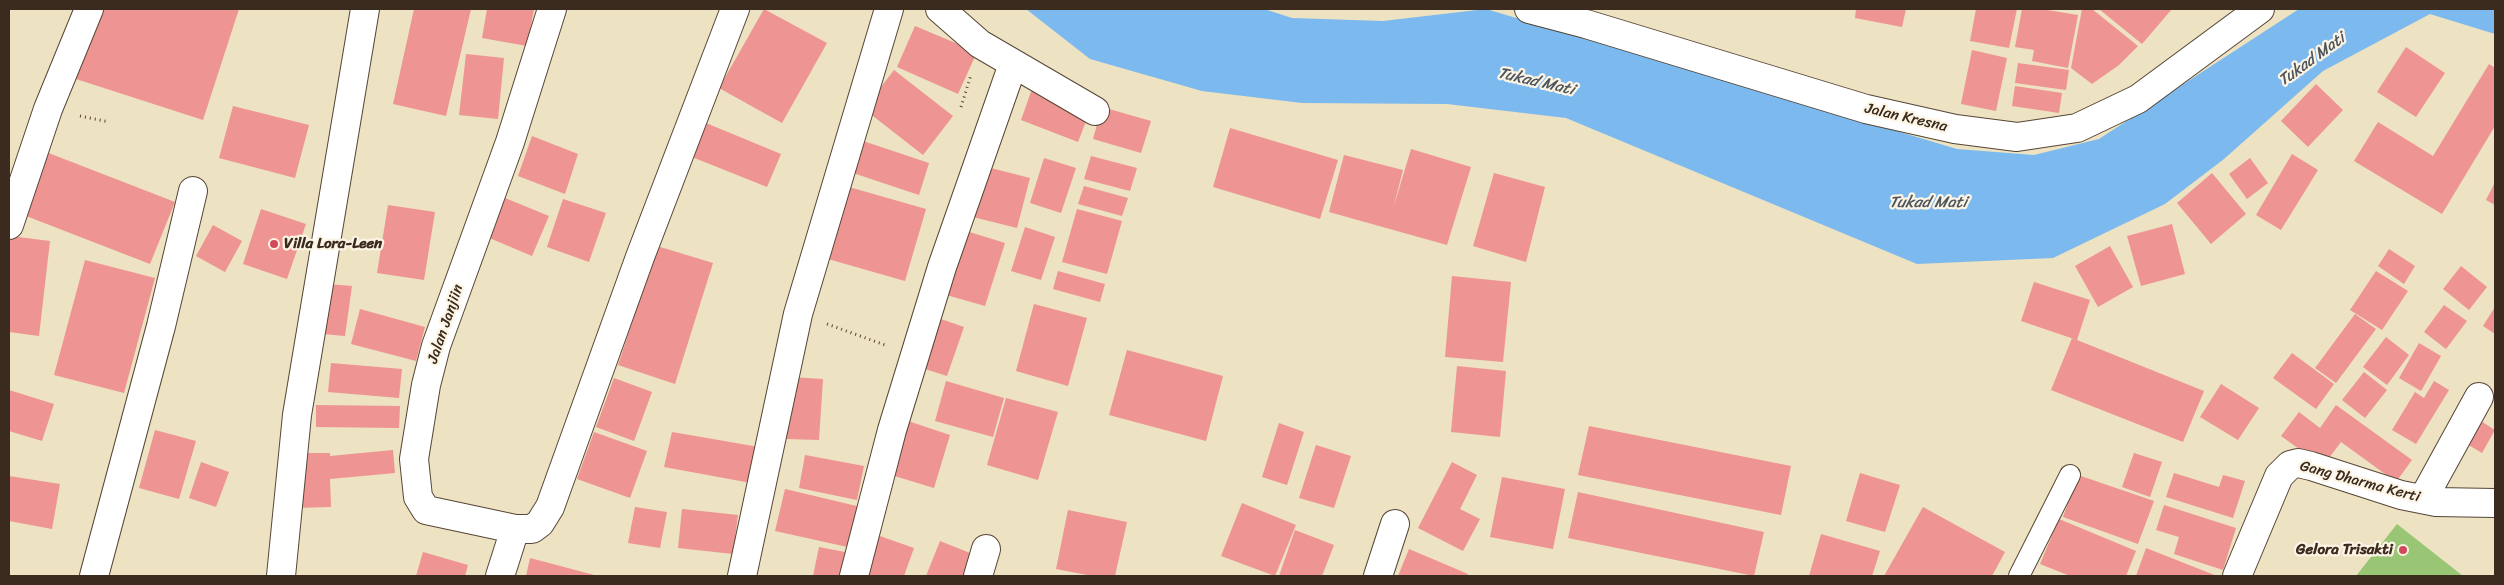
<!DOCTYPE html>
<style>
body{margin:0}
#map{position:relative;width:2504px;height:585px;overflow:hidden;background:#ede2c1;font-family:Sriracha,sans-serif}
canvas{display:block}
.frame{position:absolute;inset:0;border:10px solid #3b2a1e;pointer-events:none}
</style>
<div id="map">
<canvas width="2504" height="585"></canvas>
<div class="frame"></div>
</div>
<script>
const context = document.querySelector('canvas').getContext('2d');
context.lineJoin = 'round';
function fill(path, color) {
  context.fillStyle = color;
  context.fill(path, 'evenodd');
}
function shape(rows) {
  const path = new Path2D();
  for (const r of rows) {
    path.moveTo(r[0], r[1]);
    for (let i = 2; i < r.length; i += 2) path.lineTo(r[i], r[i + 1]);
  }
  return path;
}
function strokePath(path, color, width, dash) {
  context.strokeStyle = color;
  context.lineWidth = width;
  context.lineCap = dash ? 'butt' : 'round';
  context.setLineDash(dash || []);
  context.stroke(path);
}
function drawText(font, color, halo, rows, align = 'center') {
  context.font = font + ' Sriracha,sans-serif';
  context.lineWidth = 4.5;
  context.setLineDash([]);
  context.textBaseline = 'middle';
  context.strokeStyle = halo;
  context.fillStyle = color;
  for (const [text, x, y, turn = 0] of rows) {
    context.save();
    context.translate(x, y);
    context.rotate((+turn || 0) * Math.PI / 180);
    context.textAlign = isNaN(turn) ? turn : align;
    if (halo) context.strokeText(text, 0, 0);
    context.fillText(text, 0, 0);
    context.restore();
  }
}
const green = shape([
 [2397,524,2463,576,2356,576]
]);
const water = shape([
 [1026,9,1264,9,1292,18,1383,21,1486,9,1957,149,2034,155,2099,139,2299,9,2495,9,2495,34,2430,14,2323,71,2224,159,2165,204,2053,258,1917,264,1566,118,1447,104,1302,103,1202,91,1090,59]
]);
const building = shape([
 [99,9,239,9,203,120,76,79],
 [414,9,471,9,446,116,393,104],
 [487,9,534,9,527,46,482,38],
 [764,9,827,43,782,123,719,88],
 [1856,9,1906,9,1902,27,1855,18],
 [1976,9,2017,9,2009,48,1970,41],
 [2022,9,2041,9,2078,15,2068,68,2032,61,2034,50,2015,47],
 [2082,9,2092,9,2138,46,2119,65,2092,84,2071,68],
 [2099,9,2172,9,2142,44],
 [915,26,977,52,958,94,897,67],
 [2406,47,2445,73,2416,117,2377,92],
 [1972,50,2007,58,1996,111,1961,104],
 [466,54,504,58,498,119,459,115],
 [2018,63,2069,70,2066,90,2015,83],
 [2489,64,2495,68,2495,126,2442,214,2354,161,2378,122,2433,156],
 [894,70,953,116,923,155,864,109],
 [2316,84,2343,110,2308,147,2281,121],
 [2015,86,2062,93,2059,113,2012,106],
 [1032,89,1090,111,1078,142,1021,120],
 [233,106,309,125,295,178,219,158],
 [1102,107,1151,121,1141,153,1093,139],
 [706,123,781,154,767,187,692,157],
 [1230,128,1338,160,1320,219,1213,187],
 [532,136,578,154,565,194,518,176],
 [857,139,929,163,919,195,847,171],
 [1411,149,1471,167,1447,245,1329,212,1344,155,1403,170,1393,209],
 [46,152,175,202,150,264,21,214],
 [2292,154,2318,170,2281,230,2256,215],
 [1091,156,1137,168,1130,191,1084,179],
 [1044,158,1076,168,1061,213,1030,203],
 [2250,158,2268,183,2247,199,2229,174],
 [983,166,1030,178,1017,228,969,216],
 [1494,173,1545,187,1526,262,1473,246],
 [2212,173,2246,214,2211,244,2177,203],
 [2495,182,2495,205,2486,200],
 [842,185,926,209,905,281,821,257],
 [1084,186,1128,198,1122,216,1078,204],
 [505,198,549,216,532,256,487,237],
 [563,199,606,213,589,262,547,247],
 [388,205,435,212,424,280,377,273],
 [261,209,306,224,287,279,243,264],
 [1077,209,1122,221,1107,274,1062,262],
 [2172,224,2185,274,2141,286,2127,236],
 [213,225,242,241,225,272,196,256],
 [1025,227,1055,237,1041,280,1011,271],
 [963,230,1005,243,985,306,943,294],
 [10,236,50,241,39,336,9,332],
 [657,246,713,263,675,384,618,365],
 [2110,246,2133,287,2098,307,2075,266],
 [2389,249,2415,266,2404,284,2378,266],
 [85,260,155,278,124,393,54,375],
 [2461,266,2487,287,2469,310,2443,289],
 [1058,271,1105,284,1100,302,1053,289],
 [2376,271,2408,291,2382,330,2350,310],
 [1452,276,1511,282,1503,362,1445,357],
 [2034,282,2090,300,2077,340,2021,321],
 [329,284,352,286,345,336,323,334],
 [1034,304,1087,318,1068,386,1016,371],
 [2444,305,2467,321,2446,349,2424,332],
 [2495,307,2495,334,2483,326],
 [360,309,425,327,416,361,351,344],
 [2355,314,2376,329,2336,383,2315,368],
 [938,318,964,327,947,376,922,368],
 [2386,337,2409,355,2387,385,2363,367],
 [2072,338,2204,391,2183,442,2051,390],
 [2419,343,2441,356,2421,391,2399,378],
 [1127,350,1223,376,1206,441,1109,415],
 [2292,353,2334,384,2316,409,2273,378],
 [331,363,402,369,399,398,328,392],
 [1457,366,1506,371,1500,437,1451,432],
 [2364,372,2387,390,2365,418,2342,400],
 [790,377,823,379,819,440,786,439],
 [614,378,652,392,634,441,596,427],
 [946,381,1004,398,993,437,935,421],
 [2434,381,2449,390,2416,444,2392,430,2415,392,2424,398],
 [2221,384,2259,408,2238,440,2200,417],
 [9,390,54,404,42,441,9,431],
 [1006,398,1058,412,1038,480,987,465],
 [316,405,400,406,399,428,316,427],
 [2336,405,2412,460,2396,482,2341,442,2323,466,2281,436,2299,412,2320,428],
 [2476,418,2495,430,2482,453,2462,441],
 [905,420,950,435,934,488,888,474],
 [1279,423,1304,432,1287,485,1262,477],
 [1589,426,1791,466,1781,515,1578,475],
 [155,430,196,441,179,499,139,488],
 [594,432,647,451,630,498,577,479],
 [672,432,759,447,751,483,664,467],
 [1316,445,1351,456,1334,508,1299,498],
 [393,450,395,473,330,479,331,507,295,508,295,453,330,453,330,456],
 [2134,453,2162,462,2150,497,2122,487],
 [805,455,864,466,857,500,799,488],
 [201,462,229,472,216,507,189,498],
 [1452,462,1477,475,1460,509,1480,519,1463,551,1418,528],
 [1860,473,1900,485,1885,532,1846,521],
 [2174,473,2219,487,2223,475,2245,481,2233,518,2166,497],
 [2078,475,2154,501,2138,544,2063,517],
 [9,476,60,484,52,529,9,521],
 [1502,477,1565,489,1553,549,1490,537],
 [785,489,861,507,852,548,775,531],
 [1578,492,1764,532,1754,576,1568,538],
 [1242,503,1296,525,1275,576,1221,556],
 [2164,505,2236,528,2223,570,2174,554,2179,537,2156,530],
 [635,507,667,512,660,548,628,543],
 [1923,507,2005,552,1992,576,1884,576],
 [682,509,738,515,733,554,678,548],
 [1068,510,1127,522,1115,576,1092,576,1056,569],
 [2059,519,2136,551,2126,576,2070,576,2040,564],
 [1295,530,1334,545,1322,576,1279,576],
 [1821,534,1880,551,1872,576,1809,576],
 [877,535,914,548,904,576,862,576],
 [940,541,980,557,972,576,926,576],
 [819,547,850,553,845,576,813,576],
 [2146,548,2217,576,2136,576],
 [1409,549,1468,574,1467,576,1398,576],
 [423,552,468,565,465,576,416,576],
 [530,558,598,576,526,576]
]);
const path = shape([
 [961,107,971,75],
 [80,116,109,122],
 [827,324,885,345]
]);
const lane = shape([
 [2019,576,2070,475]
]);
const street = shape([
 [552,9,510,142,436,346,426,385,414,459,418,497,426,510,515,529,532,529,540,523,550,507,640,257,735,9],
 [940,9,980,44,1095,111],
 [1529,9,1586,24,1866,109,1955,129,2017,137,2077,128,2138,99,2260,9],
 [9,225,48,109,89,9],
 [2423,499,2479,397],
 [94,576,161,326,193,191],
 [281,576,297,415,365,9],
 [500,576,515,529],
 [742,576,798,314,889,9],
 [854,576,892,430,942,267,1013,64],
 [978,576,986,549],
 [1378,576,1395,524],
 [2237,576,2279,476,2290,465,2298,463,2311,466,2401,495,2436,502,2495,503]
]);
const markers = [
 [274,244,5,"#d1495b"],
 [2403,550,5,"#d1495b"]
];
const streetNames = [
 ["Jalan Kresna",1906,118,13],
 ["Jalan Janjiin",446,324,-71],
 ["Gang Dharma Kerti",2360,482,15]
];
const poiNames = [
 ["Villa Lora-Leen",284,244],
 ["Gelora Trisakti",2393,550,"right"]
];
const waterNames = [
 ["Tukad Mati",2312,60,-36],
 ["Tukad Mati",1536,82,13],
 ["Tukad Mati",1928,203]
];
fill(green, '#99c674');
fill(water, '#7bb9ee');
fill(building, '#ee9492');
strokePath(lane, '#564636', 22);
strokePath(street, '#564636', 30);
strokePath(path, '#564636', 3, [1, 4]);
strokePath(lane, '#fff', 20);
strokePath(street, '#fff', 28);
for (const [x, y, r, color] of markers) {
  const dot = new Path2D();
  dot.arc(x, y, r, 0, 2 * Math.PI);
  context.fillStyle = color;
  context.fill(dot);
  strokePath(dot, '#fcf5e5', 2);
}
drawText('15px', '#3b2a1e', '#fcf5e5', streetNames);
drawText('bold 15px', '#3b2a1e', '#fcf5e5', poiNames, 'left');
drawText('italic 16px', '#4e555c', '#fcf5e5', waterNames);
</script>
